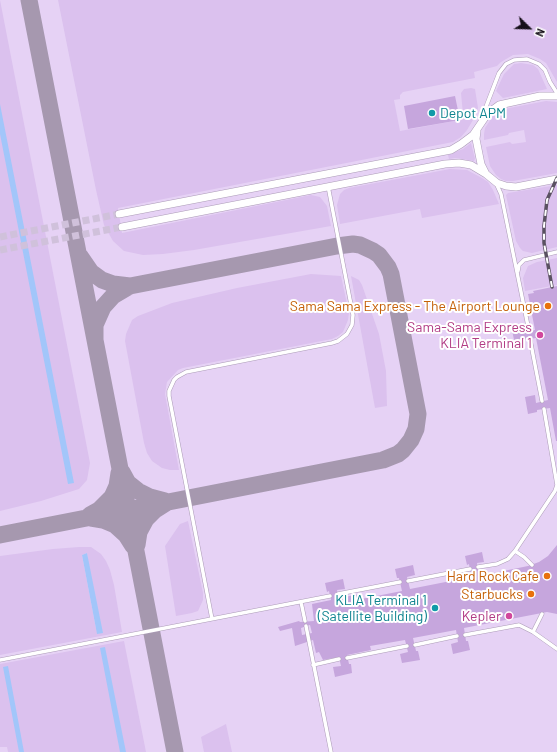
<!DOCTYPE html>
<style>
body{margin:0}
#map{position:relative;width:557px;height:752px;overflow:hidden;background:#f1e0fd;font-family:Barlow,sans-serif}
canvas{display:block}
.north{position:absolute;left:509px;top:8px;width:40px;height:40px;-webkit-text-stroke:3px #fff;paint-order:stroke;rotate:113deg;font-size:11px;font-weight:700;line-height:16px;text-align:center;color:#150f19}
.north::after{content:'';display:block;margin:auto;width:14px;height:18px;background:#150f19;clip-path:polygon(50% 0,100% 100%,50% 72%,0 100%)}
</style>
<div id="map">
<canvas width="557" height="752"></canvas>
<div class="north">N</div>
</div>
<script>
const context = document.querySelector('canvas').getContext('2d');
context.lineJoin = 'round';
function fill(path, color) {
  context.fillStyle = color;
  context.fill(path, 'evenodd');
}
function shape(rows) {
  const path = new Path2D();
  for (const r of rows) {
    path.moveTo(r[0], r[1]);
    for (let i = 2; i < r.length; i += 2) path.lineTo(r[i], r[i + 1]);
  }
  return path;
}
function strokePath(path, color, width, dash) {
  context.strokeStyle = color;
  context.lineWidth = width;
  context.lineCap = dash ? 'butt' : 'round';
  context.setLineDash(dash || []);
  context.stroke(path);
}
function drawText(font, color, halo, rows, align = 'center') {
  context.font = font + ' Barlow,sans-serif';
  context.lineWidth = 4;
  context.setLineDash([]);
  context.textBaseline = 'middle';
  context.strokeStyle = halo;
  context.fillStyle = color;
  for (const [text, x, y, turn = 0] of rows) {
    context.save();
    context.translate(x, y);
    context.rotate((+turn || 0) * Math.PI / 180);
    context.textAlign = isNaN(turn) ? turn : align;
    if (halo) context.strokeText(text, 0, 0);
    context.fillText(text, 0, 0);
    context.restore();
  }
}
const built = shape([
 [0,0,557,0,557,752,0,752]
]);
const green = shape([
 [0,0,90,463,87,480,79,489,41,501,0,511],
 [58,0,557,0,557,82,546,63,540,59,528,54,513,55,501,62,497,66,474,72,475,78,403,92,400,95,400,99,394,100,400,131,460,120,459,115,463,114,461,93,464,89,471,88,475,89,478,108,476,115,467,130,461,137,453,142,118,208,122,233,311,195,320,197,327,206,331,226,194,250,163,254,143,255,124,251,113,241,104,225,96,190],
 [521,63,533,65,538,69,547,89,503,98,496,91,504,74,514,64],
 [546,101,557,102,557,173,513,181,506,181,501,179,496,175,490,166,486,147,510,142,512,144,526,142,524,130,509,133,508,135,484,140,484,134,485,128,493,116,504,109],
 [471,143,475,159,474,161,455,158,449,159,448,155,463,149],
 [450,169,467,170,482,178,488,182,493,190,499,204,422,218,420,209,340,224,337,205,340,194,344,190,349,188],
 [557,185,557,247,532,253,523,251,520,248,516,241,506,195,508,193],
 [557,258,557,285,525,291,523,278,528,266,537,262],
 [311,274,341,276,349,313,348,320,343,332,338,336,332,339,183,368,178,370,167,382,165,394,179,470,170,470,162,468,152,461,147,453,144,443,125,341,126,334,132,320,138,316,172,303,237,288],
 [351,276,359,280,362,285,379,334,386,371,387,406,375,408],
 [188,521,203,593,203,600,198,611,192,613,176,616,165,546,180,524],
 [79,547,91,547,101,554,106,561,110,570,114,585,122,632,0,655,0,556,53,549],
 [87,553,97,634,82,555],
 [124,641,146,752,8,752,7,747,0,747,0,664],
 [226,724,232,752,204,752,201,737]
]);
const water = shape([
 [0,104,74,483,68,484,0,134],
 [87,553,103,633,97,634,82,555],
 [105,647,126,752,120,752,100,648],
 [8,666,24,752,19,752,3,667]
]);
const taxiway = shape([
 [29,0,175,752],
 [80,256,91,272,102,280,113,284,130,286],
 [122,472,128,483,138,491,150,497,165,501],
 [90,515,99,510,112,497,117,486,119,473],
 [91,518,103,520,115,525,126,535,133,546],
 [0,535,383,460,398,454,403,450,411,440,416,429,418,414,391,274,388,267,379,255,373,251,360,245,353,244,337,246,130,286,113,296,103,307,95,325,95,339],
 [137,545,139,532,146,519,155,510,166,503]
]);
const building = shape([
 [455,96,460,120,408,129,404,106],
 [557,286,557,441,556,441,550,408,537,410,537,412,528,414,525,397,535,395,536,403,548,400,536,338,523,340,524,342,515,344,511,326,521,325,522,332,535,330,528,294,534,293,533,291],
 [557,545,557,614,547,612,464,628,466,641,468,641,470,650,453,654,451,644,458,642,456,630,413,638,416,651,418,651,420,660,402,663,400,654,408,652,405,640,370,646,371,650,347,655,349,664,351,664,352,673,335,677,333,667,341,666,339,657,323,660,319,652,316,653,313,640,295,646,292,628,280,631,278,627,299,621,300,622,314,621,312,604,331,600,329,591,327,592,325,583,343,579,345,589,337,590,339,598,360,594,361,599,402,591,399,578,397,578,395,569,413,565,415,575,407,577,410,589,471,577,469,564,467,565,465,556,482,552,484,562,477,563,479,576,528,566,539,562,548,556],
 [310,625,312,633,302,635,301,628]
]);
const streetTunnel = shape([
 [0,237,119,214],
 [0,250,122,227]
]);
const lane = shape([
 [482,117,499,73,506,64,514,60,527,59,539,64,545,70,550,82,557,93],
 [496,183,501,194,529,331],
 [518,271,519,265,524,260,557,252],
 [530,339,542,401],
 [515,551,524,557,532,565],
 [478,567,497,564,508,559,515,551,555,491,557,485,556,479,544,409],
 [408,581,470,569],
 [338,594,400,582],
 [301,602,305,621],
 [212,619,169,396,169,391,174,380,177,377,186,372,332,343,338,341,347,334,352,325,353,315,328,186],
 [306,626,331,752],
 [533,632,542,614],
 [465,635,519,625,533,632,557,649],
 [415,645,457,636],
 [347,658,407,646],
 [0,660,330,596],
 [313,665,339,659]
]);
const street = shape([
 [477,131,476,139,481,164,486,174,497,183,506,186,516,187,557,179],
 [119,214,451,150,461,144,473,135,488,113,499,105,540,96,557,96],
 [122,227,445,164,459,163,471,165,486,174]
]);
const rail = shape([
 [552,287,544,243,544,226,547,200,557,178]
]);
const markers = [
 [432,113,4,"#0f9aa8"],
 [548,306,4,"#e8710a"],
 [540,335,4,"#d1479c"],
 [547,576,4,"#e8710a"],
 [531,594,4,"#e8710a"],
 [435,608,4,"#0f9aa8"],
 [509,616,4,"#d1479c"]
];
const cultureNames = [
 ["Depot APM",440,113],
 ["KLIA Terminal 1",427,600,"right"],
 ["(Satellite Building)",427,616,"right"]
];
const foodNames = [
 ["Sama Sama Express - The Airport Lounge",540,306],
 ["Hard Rock Cafe",539,576],
 ["Starbucks",523,594]
];
const hotelNames = [
 ["Sama-Sama Express",532,327],
 ["KLIA Terminal 1",532,343],
 ["Kepler",501,616]
];
fill(built, '#e6d2f5');
fill(green, '#dbc1ee');
fill(water, '#a2c6fa');
strokePath(taxiway, '#a698af', 17);
fill(building, '#c6a6dd');
strokePath(streetTunnel, '#d0c1db', 7, [7, 3.5]);
strokePath(lane, '#ad9db8', 4.5);
strokePath(street, '#ad9db8', 8);
strokePath(lane, '#fff', 3.5);
strokePath(street, '#fff', 7);
strokePath(rail, '#5a5161', 3.5);
strokePath(rail, '#fff', 2, [6]);
for (const [x, y, r, color] of markers) {
  const dot = new Path2D();
  dot.arc(x, y, r, 0, 2 * Math.PI);
  context.fillStyle = color;
  context.fill(dot);
  strokePath(dot, '#fff', 1.5);
}
drawText('14px', '#0d838f', '#fff', cultureNames, 'left');
drawText('14px', '#c56008', '#fff', foodNames, 'right');
drawText('14px', '#b23c85', '#fff', hotelNames, 'right');
</script>
